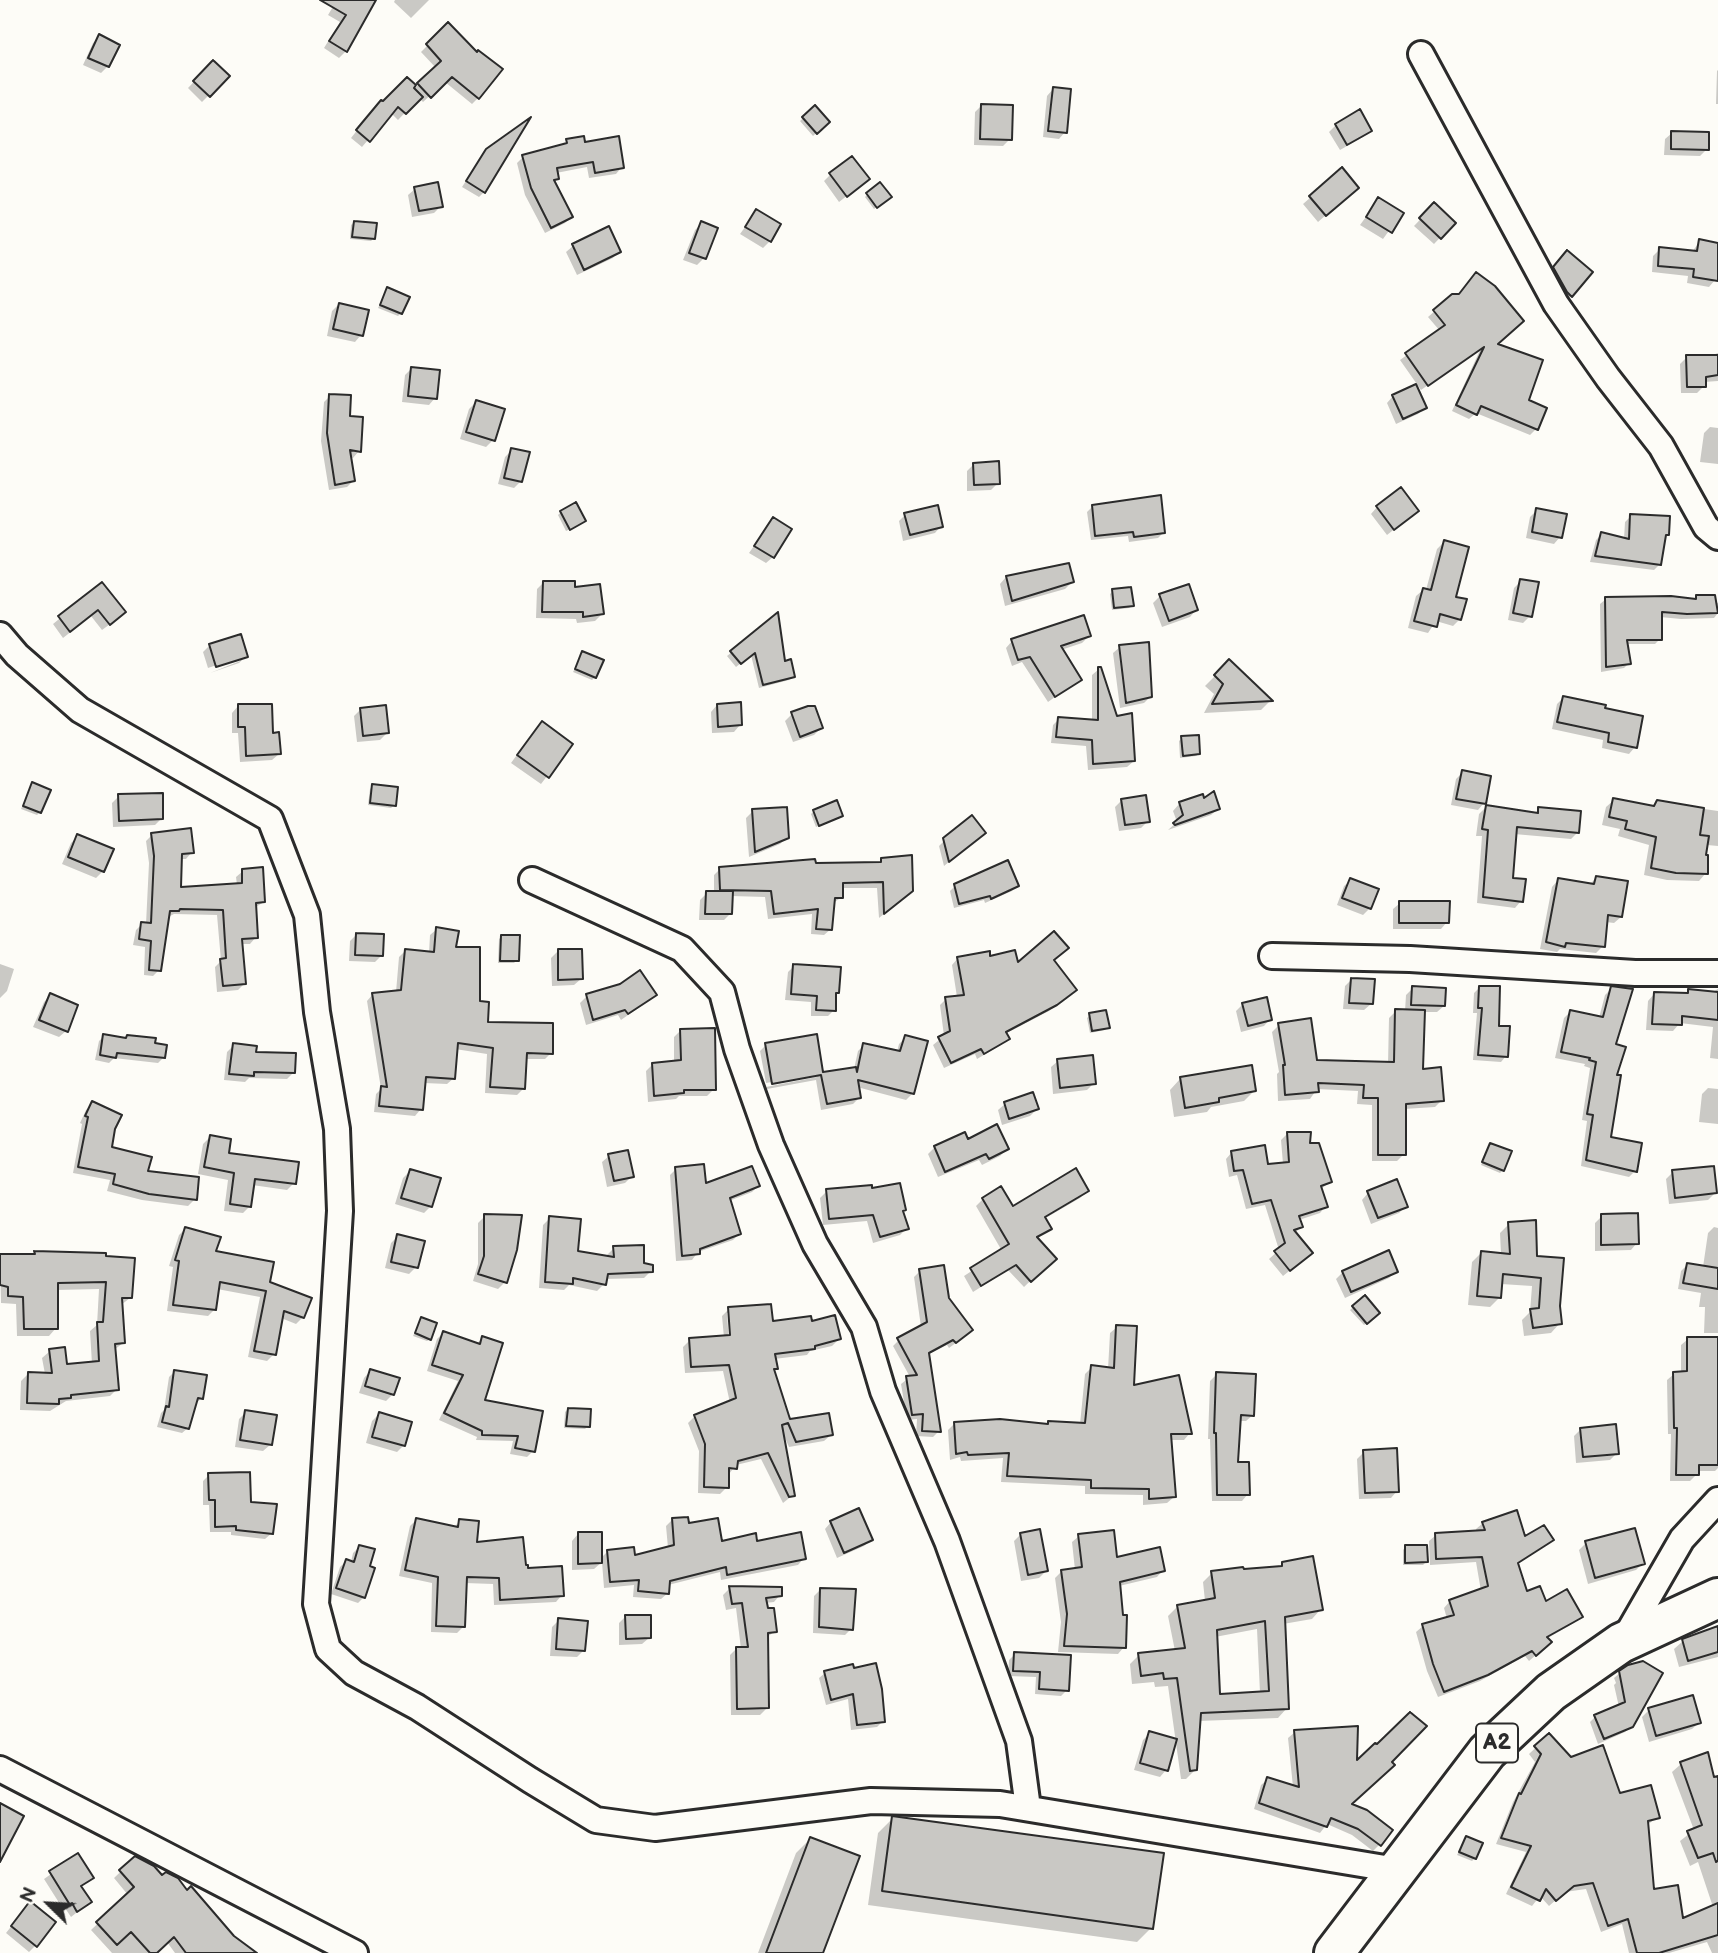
<!DOCTYPE html>
<style>
body{margin:0}
#map{position:relative;width:1718px;height:1953px;overflow:hidden;background:#fdfcf7;font-family:"Balsamiq Sans",sans-serif}
canvas{display:block}
.north{position:absolute;left:14px;top:1869px;width:70px;height:70px;-webkit-text-stroke:5px #fdfcf7;paint-order:stroke;rotate:294deg;font-size:19px;font-weight:700;line-height:28px;text-align:center;color:#2b2b2b}
.north::after{content:'';display:block;margin:auto;width:24px;height:32px;background:#2b2b2b;clip-path:polygon(50% 0,100% 100%,50% 72%,0 100%)}
</style>
<div id="map">
<canvas width="1718" height="1953"></canvas>
<div class="north">N</div>
</div>
<script>
const context = document.querySelector('canvas').getContext('2d');
context.lineJoin = 'round';
function fill(path, color) {
  context.fillStyle = color;
  context.fill(path, 'evenodd');
}
function shape(rows) {
  const path = new Path2D();
  for (const r of rows) {
    path.moveTo(r[0], r[1]);
    for (let i = 2; i < r.length; i += 2) path.lineTo(r[i], r[i + 1]);
  }
  return path;
}
function strokePath(path, color, width, dash) {
  context.strokeStyle = color;
  context.lineWidth = width;
  context.lineCap = dash ? 'butt' : 'round';
  context.setLineDash(dash || []);
  context.stroke(path);
}
function drawText(font, color, halo, rows, align = 'center') {
  context.font = font + ' "Balsamiq Sans",sans-serif';
  context.lineWidth = 5;
  context.setLineDash([]);
  context.textBaseline = 'middle';
  context.strokeStyle = halo;
  context.fillStyle = color;
  for (const [text, x, y, turn = 0] of rows) {
    context.save();
    context.translate(x, y);
    context.rotate((+turn || 0) * Math.PI / 180);
    context.textAlign = isNaN(turn) ? turn : align;
    if (halo) context.strokeText(text, 0, 0);
    context.fillText(text, 0, 0);
    context.restore();
  }
}
const shadow = shape([
 [337,0,374,0,346,51,339,58,324,48,340,22,328,15],
 [395,0,429,0,411,18,394,2],
 [448,25,478,98,472,104,445,82,423,102,419,98,398,120,391,113,362,147,351,138,374,109,383,104,407,79,416,87,436,68,421,52],
 [99,37,108,66,101,73,83,65,93,43],
 [213,62,228,76,202,102,188,88],
 [1718,70,1718,104,1716,104,1717,71],
 [1053,89,1065,132,1059,139,1043,137,1047,96],
 [982,105,1010,139,1003,146,974,145,975,112],
 [815,107,828,122,813,136,800,121],
 [1336,125,1370,131,1363,137,1340,150,1329,132],
 [1672,133,1707,149,1700,156,1664,155,1665,139],
 [567,141,584,144,622,167,616,174,589,178,587,167,556,173,557,178,553,183,571,217,565,223,545,233,525,195,517,163,523,157,561,147],
 [482,156,484,192,479,197,462,187],
 [1342,170,1350,194,1318,222,1303,204],
 [830,175,861,185,839,202,824,181],
 [415,189,441,206,434,213,412,217,408,195],
 [867,195,886,199,874,209,865,197],
 [1379,199,1402,213,1383,239,1360,225],
 [1435,204,1454,223,1434,244,1414,226],
 [756,212,770,241,763,248,740,234],
 [354,222,374,238,371,241,350,239,351,225],
 [702,223,704,258,697,265,683,260,695,230],
 [1700,241,1718,245,1715,280,1709,287,1687,283,1688,276,1652,272,1653,256,1660,249,1692,252],
 [573,246,619,251,613,258,577,275,566,252],
 [1561,259,1571,296,1564,303,1547,275],
 [388,289,401,313,398,316,378,308],
 [1452,296,1496,345,1526,401,1536,429,1530,435,1476,413,1469,419,1452,411,1481,348,1421,390,1400,360,1440,331,1428,317],
 [339,304,361,335,355,342,327,336,332,311],
 [1718,353,1718,381,1704,382,1704,386,1697,393,1681,393,1680,364,1687,357,1710,356],
 [412,368,435,398,429,405,402,402,405,375],
 [330,396,348,418,359,451,353,458,349,457,353,481,347,487,329,490,321,441,324,402],
 [1393,396,1425,407,1418,414,1396,424,1387,403],
 [476,402,493,440,486,447,460,439,469,409],
 [1710,427,1718,428,1718,464,1700,462,1704,433],
 [512,450,521,481,514,488,498,484,505,457],
 [974,464,998,483,991,490,967,491,967,471],
 [1093,506,1163,533,1158,538,1129,542,1128,536,1091,540,1087,512],
 [1377,507,1417,511,1387,535,1371,514],
 [1537,510,1560,537,1554,544,1526,538,1530,517],
 [561,512,581,524,566,531,558,515],
 [905,515,941,526,935,533,903,541,899,521],
 [1631,516,1667,535,1663,539,1660,564,1654,570,1590,562,1596,540,1602,534,1624,539,1625,522],
 [773,519,773,557,766,563,749,553],
 [1444,542,1460,619,1453,626,1436,621,1428,633,1408,628,1416,596,1423,590,1426,590,1437,549],
 [1006,577,1072,582,1065,589,1005,606,1000,584],
 [1521,581,1530,616,1523,623,1508,620,1514,588],
 [544,582,573,589,602,614,595,621,577,623,576,619,536,618,537,589],
 [102,584,117,619,102,630,91,616,63,638,53,624],
 [1113,591,1132,605,1129,608,1112,610,1110,594],
 [1160,596,1196,610,1190,617,1162,627,1153,603],
 [1696,597,1718,603,1718,613,1714,618,1681,619,1660,617,1660,639,1655,644,1626,644,1629,663,1624,668,1601,672,1600,604,1606,599,1693,600],
 [777,615,784,663,793,676,789,680,759,688,751,655,736,667,727,656],
 [1089,636,1082,643,1061,650,1080,679,1048,702,1022,662,1012,666,1006,648,1012,641],
 [210,645,246,656,239,663,210,673,240,661,240,657,208,668,203,652],
 [1120,647,1151,696,1144,703,1120,708,1113,653],
 [583,653,595,677,592,680,573,672],
 [1229,662,1270,701,1261,710,1204,713,1214,694,1205,686],
 [1099,669,1134,761,1127,767,1088,770,1086,746,1051,743,1053,725,1059,719,1092,721,1092,675],
 [1564,697,1603,710,1635,747,1629,754,1602,748,1603,740,1552,729,1557,704],
 [717,705,740,725,734,732,712,733,711,712],
 [238,706,271,734,279,754,272,760,240,762,238,733,232,733,232,713],
 [361,709,387,733,380,740,357,742,354,716],
 [792,714,821,728,814,735,793,742,785,721],
 [535,730,571,745,541,784,511,763],
 [1182,738,1199,753,1196,756,1180,758,1179,741],
 [1463,772,1484,803,1478,810,1451,805,1456,779],
 [32,784,40,812,37,815,21,809],
 [373,786,394,805,391,808,368,805,370,789],
 [119,796,161,819,155,825,113,827,112,803],
 [1202,796,1202,802,1218,809,1211,815,1168,830,1177,822,1173,811,1179,804],
 [1122,800,1148,821,1141,828,1119,831,1115,807],
 [1614,800,1652,808,1657,802,1718,811,1718,846,1707,845,1706,873,1699,881,1667,880,1644,875,1649,845,1618,836,1620,829,1602,825,1606,807],
 [1486,807,1534,814,1539,809,1578,832,1571,839,1514,834,1511,879,1521,901,1515,908,1477,903,1482,836,1476,836,1479,814],
 [753,811,787,837,780,844,749,857,746,818],
 [814,811,841,815,816,827,811,814],
 [152,835,192,852,186,859,180,859,179,888,237,885,236,877,243,871,264,902,254,908,256,937,250,944,241,944,245,983,238,990,217,992,215,967,221,961,217,915,174,914,168,917,159,970,153,976,144,975,145,947,133,945,136,930,142,924,146,924,149,863,146,841],
 [78,836,103,871,96,878,62,864,71,843],
 [978,838,944,866,939,846,945,840],
 [882,860,905,897,879,918,877,888,842,888,842,897,833,903,831,929,824,935,811,934,812,914,768,919,765,897,731,896,730,914,724,920,699,920,700,900,707,893,714,893,714,875,720,869,878,864],
 [1596,878,1621,917,1614,923,1606,922,1603,946,1596,953,1560,949,1557,952,1540,949,1552,887,1558,880,1589,885],
 [1351,880,1370,908,1363,915,1337,905,1344,886],
 [1017,885,1012,891,985,903,984,900,954,908,950,891,955,886],
 [1400,903,1447,922,1441,929,1393,929,1393,909],
 [437,929,454,949,486,1023,551,1053,545,1059,525,1059,523,1089,517,1095,485,1093,487,1054,455,1049,454,1078,447,1084,424,1083,421,1109,415,1116,374,1112,376,1094,381,1089,367,1001,373,994,396,992,399,957,405,951,429,953,430,935],
 [357,934,381,956,375,962,349,961,350,941],
 [502,936,517,960,514,963,498,963,499,939],
 [558,951,581,979,574,985,552,986,551,958],
 [958,958,989,959,1018,966,1052,961,1068,996,1049,1011,1005,1034,1008,1039,1001,1045,977,1059,975,1054,944,1068,933,1045,944,1036,940,1005,946,999,957,997,952,965],
 [0,964,14,969,7,991,0,998],
 [794,966,837,993,834,996,834,1010,828,1016,811,1016,811,1002,785,1000,788,972],
 [1352,979,1371,1004,1364,1010,1343,1009,1345,986],
 [620,986,648,1001,621,1020,618,1015,586,1025,580,1003,587,996],
 [1413,988,1444,1006,1437,1012,1423,1012,1422,1070,1442,1100,1435,1107,1404,1109,1404,1154,1397,1161,1372,1161,1372,1105,1357,1104,1358,1091,1317,1089,1310,1099,1278,1101,1277,1074,1279,1072,1272,1032,1279,1025,1316,1062,1388,1064,1389,1018,1396,1011,1405,1011,1406,995],
 [1479,988,1497,1027,1506,1056,1501,1062,1473,1060,1477,1013,1473,1013,1474,993],
 [1612,988,1615,1076,1609,1139,1635,1171,1629,1177,1581,1166,1587,1121,1582,1120,1590,1068,1584,1066,1585,1064,1555,1058,1564,1018,1570,1012,1599,1018,1605,995],
 [1718,989,1718,1059,1710,1058,1713,1027,1680,1023,1673,1031,1646,1030,1648,1001,1654,994,1685,995,1689,991,1711,993],
 [51,995,66,1031,59,1037,33,1027,44,1002],
 [1243,1004,1270,1019,1264,1026,1241,1032,1236,1011],
 [1090,1015,1108,1027,1105,1030,1090,1033,1087,1018],
 [681,1030,714,1089,707,1096,679,1096,676,1099,648,1102,646,1071,653,1064,674,1063,674,1037],
 [104,1036,153,1045,163,1058,158,1063,114,1058,109,1063,95,1060,99,1041],
 [906,1037,912,1094,906,1100,857,1087,859,1098,853,1104,821,1110,816,1080,767,1089,766,1087,817,1077,817,1074,766,1083,760,1051,766,1045,822,1074,854,1069,858,1051,864,1045,897,1052,899,1044],
 [234,1045,294,1072,287,1079,249,1078,245,1082,224,1080,227,1052],
 [1058,1061,1094,1083,1087,1090,1053,1094,1051,1067],
 [1180,1079,1254,1091,1244,1101,1211,1107,1207,1112,1174,1117,1170,1090],
 [1708,1088,1718,1089,1718,1124,1699,1122,1702,1094],
 [92,1104,113,1129,110,1148,146,1173,195,1199,188,1206,142,1200,107,1191,110,1180,73,1173,82,1124,80,1123,86,1110],
 [1005,1104,1037,1109,1030,1116,1002,1125,998,1110],
 [1288,1133,1309,1145,1330,1182,1321,1189,1326,1206,1320,1213,1299,1220,1301,1227,1295,1233,1304,1259,1283,1276,1269,1259,1279,1250,1265,1205,1246,1209,1237,1175,1229,1177,1226,1159,1232,1152,1267,1166,1283,1164,1281,1140],
 [210,1137,227,1154,294,1183,287,1190,252,1185,250,1206,243,1213,224,1211,228,1180,198,1174,203,1144],
 [1490,1145,1503,1170,1500,1173,1481,1165],
 [935,1147,1007,1149,1000,1156,982,1165,979,1160,938,1177,928,1154],
 [609,1156,632,1176,625,1183,607,1187,602,1162],
 [676,1169,705,1185,758,1186,752,1192,729,1201,739,1234,733,1240,698,1252,692,1260,676,1261,670,1175],
 [410,1171,431,1206,424,1213,395,1204,403,1178],
 [1673,1172,1715,1193,1708,1200,1669,1204,1666,1179],
 [827,1191,902,1212,907,1228,900,1235,873,1243,867,1221,823,1225,820,1198],
 [1087,1191,1080,1198,1044,1219,1050,1228,1036,1239,1054,1258,1024,1287,1008,1270,973,1292,964,1276,1002,1251,976,1206,983,1199,1012,1209],
 [1368,1193,1406,1206,1399,1213,1371,1224,1362,1200],
 [485,1216,505,1282,498,1289,473,1281,478,1264,478,1223],
 [1602,1216,1637,1243,1631,1250,1595,1251,1595,1223],
 [550,1218,577,1252,607,1258,607,1255,614,1248,651,1271,644,1278,605,1279,604,1284,597,1291,569,1285,564,1290,539,1288,543,1225],
 [1509,1224,1536,1257,1558,1306,1560,1323,1551,1333,1524,1336,1522,1320,1530,1312,1532,1286,1501,1284,1500,1297,1490,1307,1468,1305,1472,1262,1481,1253,1501,1254,1500,1233],
 [1714,1227,1718,1228,1718,1333,1704,1333,1705,1307,1699,1307,1701,1293,1678,1289,1681,1271,1687,1265,1703,1267,1708,1233],
 [186,1228,214,1252,268,1284,303,1317,296,1324,281,1318,274,1354,267,1361,248,1357,260,1297,217,1289,215,1309,208,1316,167,1311,173,1267,169,1266,179,1235],
 [398,1236,416,1267,409,1274,385,1268,391,1243],
 [35,1253,104,1255,130,1298,121,1305,123,1343,114,1350,117,1389,110,1396,66,1401,50,1411,20,1410,21,1381,28,1374,45,1374,42,1358,50,1351,66,1366,92,1364,90,1331,97,1325,99,1289,56,1290,56,1328,49,1336,17,1336,16,1304,1,1303,0,1255,32,1256],
 [920,1271,947,1298,965,1336,949,1348,947,1345,927,1355,939,1431,933,1437,916,1436,917,1419,907,1420,901,1384,910,1377,893,1346,899,1340,921,1327,914,1277],
 [1396,1271,1389,1278,1345,1298,1336,1279,1343,1272],
 [1365,1297,1378,1313,1364,1325,1350,1310],
 [729,1309,771,1323,810,1323,839,1339,832,1346,810,1351,807,1355,774,1359,776,1368,773,1371,789,1421,831,1435,824,1441,789,1447,782,1431,793,1495,783,1503,761,1459,736,1465,729,1474,727,1487,720,1494,698,1493,699,1451,688,1423,695,1416,730,1403,723,1371,685,1373,683,1347,690,1340,724,1338,722,1316],
 [727,1313,730,1313,732,1344,729,1344],
 [421,1319,430,1339,427,1341,413,1336],
 [1117,1327,1132,1388,1190,1433,1184,1440,1169,1440,1174,1497,1167,1503,1143,1505,1143,1495,1085,1494,1085,1486,1001,1482,1003,1458,961,1461,960,1457,950,1460,948,1430,955,1423,1046,1426,1049,1423,1080,1424,1085,1374,1092,1367,1108,1369,1110,1333],
 [443,1333,476,1344,483,1338,483,1401,533,1451,527,1457,510,1454,513,1441,476,1440,477,1437,439,1420,458,1381,427,1371,437,1339],
 [1688,1339,1718,1339,1718,1468,1715,1471,1697,1471,1697,1474,1690,1481,1670,1481,1671,1434,1668,1434,1667,1380,1674,1374,1681,1373,1681,1345],
 [370,1371,393,1394,386,1401,359,1393,364,1378],
 [174,1372,202,1398,196,1403,188,1428,182,1433,157,1427,161,1413,164,1410,169,1377],
 [1217,1374,1253,1415,1246,1421,1239,1421,1237,1464,1248,1494,1242,1501,1212,1501,1210,1439,1208,1439,1210,1381],
 [568,1409,588,1426,585,1429,564,1428,565,1412],
 [246,1412,270,1445,263,1451,235,1447,239,1419],
 [379,1414,404,1445,397,1452,366,1443,372,1421],
 [1581,1429,1617,1453,1610,1460,1576,1463,1574,1436],
 [1364,1452,1397,1491,1391,1498,1359,1499,1357,1459],
 [209,1475,249,1503,272,1533,265,1539,231,1535,231,1532,210,1532,209,1505,203,1505,203,1481],
 [416,1520,453,1528,460,1521,475,1544,524,1567,562,1595,556,1602,494,1605,493,1584,465,1583,463,1627,457,1633,431,1632,432,1583,399,1576,410,1526],
 [672,1520,687,1525,720,1543,756,1543,804,1558,798,1565,721,1580,720,1572,668,1585,668,1593,661,1599,633,1597,634,1585,604,1588,602,1562,594,1569,572,1570,572,1541,578,1534,601,1558,608,1551,634,1557,668,1548,666,1526],
 [831,1522,871,1540,864,1546,837,1558,825,1529],
 [1483,1523,1524,1539,1551,1539,1517,1564,1526,1593,1545,1603,1581,1616,1574,1623,1546,1639,1543,1649,1529,1661,1525,1656,1480,1681,1438,1697,1427,1671,1416,1632,1423,1626,1447,1619,1444,1608,1450,1601,1481,1591,1476,1562,1430,1565,1429,1541,1436,1535,1477,1533,1476,1529],
 [1021,1534,1046,1571,1039,1578,1021,1581,1014,1541],
 [1079,1536,1116,1560,1163,1570,1157,1577,1119,1586,1124,1647,1118,1654,1058,1652,1061,1622,1055,1578,1061,1572,1075,1570,1072,1542],
 [1586,1543,1643,1563,1636,1570,1588,1584,1579,1550],
 [359,1547,364,1597,358,1603,331,1594,340,1567,346,1561,351,1562,353,1553],
 [1405,1547,1426,1562,1423,1565,1403,1565,1403,1550],
 [1283,1563,1321,1609,1312,1619,1283,1624,1287,1708,1278,1718,1199,1721,1195,1770,1186,1779,1181,1779,1168,1686,1155,1687,1154,1682,1132,1684,1130,1664,1139,1655,1175,1651,1168,1616,1177,1607,1205,1601,1203,1582,1212,1573,1278,1568],
 [1257,1629,1260,1693,1218,1695,1215,1637],
 [730,1588,780,1595,774,1602,765,1603,775,1631,766,1638,767,1708,760,1715,731,1715,730,1655,736,1649,741,1649,736,1608,726,1610,723,1595],
 [820,1590,851,1629,845,1635,813,1633,814,1596],
 [626,1616,649,1638,642,1644,619,1645,619,1623],
 [559,1620,584,1650,577,1657,550,1656,552,1627],
 [1718,1629,1718,1657,1679,1667,1674,1649,1683,1641],
 [1015,1654,1067,1690,1061,1696,1035,1694,1036,1677,1008,1676,1009,1660],
 [852,1666,883,1721,877,1727,851,1730,848,1699,826,1705,819,1678,825,1673],
 [1621,1672,1632,1726,1625,1732,1598,1744,1590,1722,1595,1717,1619,1707,1614,1685,1616,1683,1614,1678],
 [1649,1710,1699,1723,1692,1729,1649,1742,1642,1717],
 [1295,1732,1380,1844,1373,1851,1352,1835,1327,1824,1320,1833,1254,1809,1261,1785,1268,1779,1293,1787,1288,1738],
 [1150,1733,1166,1770,1160,1777,1134,1770,1143,1740],
 [1549,1735,1570,1759,1619,1796,1658,1817,1647,1825,1652,1891,1681,1920,1713,1907,1698,1862,1690,1866,1680,1841,1694,1830,1672,1772,1681,1764,1707,1754,1713,1780,1718,1778,1718,1953,1712,1953,1707,1942,1669,1953,1629,1953,1622,1924,1601,1932,1586,1889,1565,1892,1549,1906,1540,1896,1532,1906,1506,1894,1526,1852,1496,1844,1513,1802,1535,1762,1529,1754],
 [893,1818,1151,1928,1137,1942,868,1905,878,1833],
 [1466,1838,1475,1858,1472,1861,1457,1855],
 [810,1839,821,1953,758,1953,796,1853],
 [78,1855,92,1878,80,1887,90,1902,71,1917,65,1908,63,1909,44,1879],
 [135,1858,162,1878,187,1892,233,1938,254,1953,175,1953,167,1942,155,1953,112,1953,91,1930,128,1895,114,1878],
 [24,1910,36,1945,29,1952,6,1933]
]);
const building = shape([
 [320,0,376,0,347,52,329,41,346,15,320,0],
 [448,22,477,52,478,50,503,69,479,99,452,77,431,98,417,83,441,61,426,44,448,22],
 [99,34,120,45,109,67,88,58,99,34],
 [213,60,230,76,210,97,193,81,213,60],
 [407,77,416,85,414,88,423,97,406,114,398,107,370,142,356,130,381,100,383,101,407,77],
 [1053,87,1071,89,1067,133,1048,131,1053,87],
 [981,104,1013,105,1012,140,980,139,981,104],
 [815,105,830,122,817,134,802,117,815,105],
 [1360,109,1372,131,1347,145,1335,124,1360,109],
 [531,117,485,193,466,181,486,149,531,117],
 [1671,131,1709,132,1709,150,1671,149,1671,131],
 [584,136,585,142,619,136,624,168,595,173,593,162,557,168,559,179,554,180,573,217,551,228,531,188,522,155,567,143,566,139,584,136],
 [852,156,870,179,847,197,829,173,852,156],
 [1342,167,1359,188,1326,216,1309,196,1342,167],
 [438,182,443,207,419,211,414,187,438,182],
 [880,182,892,197,877,208,866,193,880,182],
 [1378,197,1404,213,1392,233,1366,217,1378,197],
 [1434,202,1456,223,1441,239,1419,218,1434,202],
 [756,209,781,224,771,242,745,227,756,209],
 [354,221,377,223,375,239,352,237,354,221],
 [701,221,718,228,706,259,689,253,701,221],
 [609,226,621,252,584,270,572,244,609,226],
 [1699,239,1718,243,1718,281,1693,277,1694,269,1658,266,1659,247,1697,251,1699,239],
 [1567,250,1593,272,1572,297,1567,292,1553,267,1567,250],
 [1476,272,1495,286,1524,321,1498,344,1543,360,1529,400,1547,408,1538,430,1481,406,1477,415,1456,405,1484,347,1428,386,1405,353,1445,325,1433,310,1452,294,1459,294,1476,272],
 [387,287,410,297,402,314,380,305,387,287],
 [339,303,369,310,363,336,333,329,339,303],
 [1686,355,1718,355,1718,375,1706,377,1706,387,1687,387,1686,355],
 [411,367,440,370,437,399,408,396,411,367],
 [1416,384,1427,408,1403,419,1392,395,1416,384],
 [329,394,351,395,350,416,363,417,361,452,350,450,355,481,335,485,327,433,329,394],
 [476,400,505,409,495,441,466,432,476,400],
 [511,448,530,452,522,482,504,478,511,448],
 [999,461,1000,484,974,485,973,463,999,461],
 [1401,487,1419,511,1394,530,1376,506,1401,487],
 [1161,495,1165,533,1134,537,1133,532,1095,536,1092,505,1161,495],
 [576,502,586,521,570,530,560,511,576,502],
 [938,505,943,527,910,535,904,513,938,505],
 [1536,508,1567,514,1562,538,1532,532,1536,508],
 [1630,514,1670,516,1669,535,1666,535,1661,565,1595,556,1601,532,1629,539,1630,514],
 [773,517,792,529,774,558,754,546,773,517],
 [1444,540,1469,547,1456,597,1467,599,1461,620,1440,614,1437,627,1414,621,1423,588,1431,590,1444,540],
 [1069,563,1074,582,1012,601,1006,576,1069,563],
 [1520,579,1539,582,1532,617,1513,613,1520,579],
 [543,581,575,581,575,587,600,584,604,614,583,617,583,612,542,612,543,581],
 [102,582,126,612,110,625,98,610,70,632,58,616,102,582],
 [1189,584,1198,610,1169,621,1159,594,1189,584],
 [1131,587,1134,606,1114,608,1112,589,1131,587],
 [1696,595,1715,595,1718,613,1687,614,1662,612,1662,640,1627,640,1631,664,1606,667,1605,597,1671,596,1696,599,1696,595],
 [778,612,785,661,791,659,795,677,763,685,755,653,741,664,730,651,778,612],
 [1084,615,1091,636,1061,646,1082,680,1055,697,1030,657,1018,660,1011,639,1084,615],
 [241,634,248,657,216,667,209,644,241,634],
 [1149,642,1152,697,1126,703,1119,645,1149,642],
 [582,651,604,660,596,678,575,669,582,651],
 [1229,659,1273,701,1212,704,1223,684,1214,675,1229,659],
 [1098,667,1101,667,1117,716,1132,713,1135,761,1093,764,1092,740,1056,737,1058,717,1098,720,1098,667],
 [1563,696,1606,705,1605,708,1643,716,1637,748,1608,742,1609,733,1557,722,1563,696],
 [741,702,742,725,718,727,717,704,741,702],
 [238,704,272,704,273,733,279,732,281,754,246,756,245,727,238,727,238,704],
 [386,705,389,733,363,736,360,708,386,705],
 [808,706,815,706,823,728,800,737,791,712,808,706],
 [542,721,573,744,549,778,517,755,542,721],
 [1199,735,1200,754,1183,756,1181,736,1199,735],
 [1462,770,1491,776,1486,804,1456,799,1462,770],
 [32,782,51,790,41,813,23,806,32,782],
 [372,784,398,787,396,806,370,803,372,784],
 [1214,791,1220,809,1175,825,1173,823,1183,815,1179,802,1203,794,1204,798,1214,791],
 [163,793,163,819,119,821,118,794,163,793],
 [1146,795,1150,822,1125,825,1121,799,1146,795],
 [1613,798,1654,806,1657,800,1704,808,1700,835,1709,836,1706,855,1708,855,1708,874,1676,873,1651,868,1656,837,1625,829,1627,821,1609,817,1613,798],
 [837,800,843,816,819,826,813,810,837,800],
 [1486,805,1538,813,1538,807,1581,811,1579,833,1517,827,1513,878,1526,879,1523,902,1483,897,1488,830,1482,829,1486,805],
 [787,807,789,838,755,852,752,809,787,807],
 [972,815,986,833,949,862,943,838,972,815],
 [191,828,194,853,182,854,181,887,242,883,242,869,263,867,265,902,256,903,258,938,242,939,246,984,223,986,220,959,226,958,223,910,180,909,179,911,170,911,161,971,149,970,151,941,139,939,141,922,151,923,154,856,151,833,191,828],
 [77,834,114,849,104,872,68,857,77,834],
 [912,855,913,891,884,914,883,882,843,883,843,898,835,898,832,930,816,929,818,909,774,914,771,891,720,890,719,867,815,859,816,863,881,862,881,858,912,855],
 [1008,860,1019,886,991,899,990,896,959,904,954,884,1008,860],
 [1596,876,1628,881,1622,917,1608,915,1605,947,1566,943,1565,947,1546,942,1558,878,1594,884,1596,876],
 [1350,878,1379,889,1371,909,1342,898,1350,878],
 [706,891,733,891,732,914,705,914,706,891],
 [1399,901,1450,901,1449,923,1399,923,1399,901],
 [436,927,459,931,456,947,480,947,480,1001,489,1002,488,1022,553,1023,553,1054,527,1053,525,1089,490,1087,493,1048,458,1043,455,1079,426,1077,423,1110,379,1106,381,1086,387,1087,372,993,401,990,405,949,434,952,436,927],
 [1054,931,1069,948,1054,960,1077,990,1057,1005,1006,1032,1010,1039,984,1054,981,1049,951,1063,938,1037,950,1031,945,997,964,995,957,957,990,951,990,956,1015,950,1018,962,1054,931],
 [356,933,384,934,383,956,355,955,356,933],
 [501,935,520,935,519,961,500,961,501,935],
 [558,949,582,949,583,979,558,980,558,949],
 [793,964,841,967,839,993,836,993,836,1011,816,1010,817,996,791,994,793,964],
 [640,970,657,995,628,1014,625,1010,593,1020,586,994,620,984,640,970],
 [1351,978,1375,979,1373,1004,1349,1003,1351,978],
 [1412,986,1446,988,1445,1006,1411,1005,1412,986],
 [1479,986,1500,986,1499,1026,1510,1026,1508,1057,1478,1055,1482,1008,1478,1008,1479,986],
 [1611,986,1633,989,1616,1044,1626,1047,1617,1075,1621,1075,1611,1137,1642,1143,1637,1172,1586,1160,1593,1115,1587,1114,1596,1062,1589,1060,1590,1058,1561,1052,1570,1010,1603,1017,1611,986],
 [1688,989,1718,992,1718,1020,1682,1016,1682,1025,1652,1024,1654,992,1688,993,1688,989],
 [50,993,78,1005,68,1032,39,1020,50,993],
 [1267,997,1272,1020,1248,1026,1242,1003,1267,997],
 [1395,1009,1425,1010,1423,1069,1441,1067,1444,1101,1406,1104,1406,1155,1378,1155,1378,1098,1363,1098,1364,1085,1318,1083,1319,1092,1285,1095,1283,1065,1285,1065,1278,1023,1311,1018,1317,1060,1394,1062,1395,1009],
 [1106,1010,1110,1028,1092,1031,1089,1013,1106,1010],
 [715,1028,716,1090,684,1090,684,1093,654,1096,652,1063,681,1060,680,1029,715,1028],
 [103,1034,126,1038,127,1035,156,1038,155,1043,167,1045,165,1058,117,1053,116,1058,100,1055,103,1034],
 [817,1034,823,1072,856,1067,857,1072,863,1043,900,1051,905,1035,928,1041,914,1094,858,1080,861,1098,827,1104,821,1075,772,1084,765,1043,817,1034],
 [233,1043,257,1046,256,1052,296,1053,295,1073,254,1072,254,1076,229,1074,233,1043],
 [1093,1055,1096,1084,1060,1088,1057,1059,1093,1055],
 [1252,1065,1256,1091,1219,1098,1219,1102,1185,1108,1180,1077,1252,1065],
 [1033,1092,1039,1109,1009,1119,1004,1102,1033,1092],
 [92,1101,122,1115,115,1129,112,1147,152,1157,148,1171,199,1177,197,1200,149,1194,113,1184,115,1174,78,1167,88,1117,85,1116,92,1101],
 [997,1124,1009,1149,989,1159,986,1154,945,1172,934,1146,965,1132,968,1139,997,1124],
 [1287,1132,1311,1132,1310,1143,1319,1143,1332,1182,1321,1186,1328,1207,1299,1216,1303,1227,1294,1230,1313,1253,1290,1271,1274,1251,1285,1243,1271,1200,1252,1204,1243,1170,1234,1171,1231,1151,1265,1145,1268,1164,1289,1162,1287,1132],
 [210,1135,231,1139,229,1153,299,1162,296,1184,255,1179,251,1207,230,1204,234,1173,204,1167,210,1135],
 [1490,1143,1512,1151,1504,1171,1482,1162,1490,1143],
 [628,1150,634,1177,614,1181,608,1154,628,1150],
 [704,1164,706,1183,752,1166,760,1186,730,1198,741,1234,700,1249,700,1254,682,1256,675,1167,704,1164],
 [1714,1166,1717,1193,1675,1198,1672,1170,1714,1166],
 [1076,1168,1089,1191,1045,1217,1052,1229,1037,1237,1057,1259,1031,1282,1016,1265,981,1286,970,1268,1009,1244,982,1198,1001,1186,1013,1206,1076,1168],
 [410,1169,441,1178,432,1207,401,1198,410,1169],
 [1397,1179,1408,1207,1378,1218,1367,1191,1397,1179],
 [900,1183,906,1210,903,1211,909,1229,880,1237,873,1215,829,1219,826,1189,872,1185,872,1188,900,1183],
 [1638,1213,1639,1244,1601,1245,1601,1214,1638,1213],
 [484,1214,522,1215,517,1250,507,1283,478,1274,484,1256,484,1214],
 [549,1216,581,1219,578,1251,614,1257,613,1246,644,1245,644,1263,653,1265,653,1272,608,1274,606,1285,573,1278,573,1284,545,1282,549,1216],
 [1536,1220,1537,1256,1564,1258,1560,1306,1562,1324,1533,1328,1530,1309,1539,1308,1541,1278,1503,1274,1501,1298,1477,1296,1481,1251,1510,1254,1508,1222,1536,1220],
 [185,1227,221,1237,216,1251,274,1262,270,1282,312,1298,304,1318,284,1311,276,1355,254,1351,266,1291,220,1282,216,1310,173,1305,179,1261,175,1260,185,1227],
 [397,1234,425,1241,418,1268,391,1262,397,1234],
 [1389,1250,1398,1272,1351,1292,1342,1271,1389,1250],
 [34,1251,106,1253,106,1256,135,1258,132,1298,122,1298,125,1343,115,1344,119,1390,71,1395,71,1398,59,1399,59,1404,27,1403,28,1372,52,1373,49,1349,65,1347,67,1364,99,1361,97,1322,103,1322,106,1282,58,1283,58,1329,24,1329,23,1297,8,1296,8,1287,0,1285,0,1254,35,1254,34,1251],
 [1687,1263,1718,1268,1718,1289,1683,1283,1687,1263],
 [944,1265,949,1298,973,1330,956,1343,953,1340,929,1353,941,1432,922,1431,923,1414,912,1415,906,1376,917,1375,897,1338,927,1322,919,1269,944,1265],
 [1365,1295,1380,1313,1367,1324,1352,1306,1365,1295],
 [771,1304,773,1321,811,1316,812,1321,835,1315,841,1339,815,1346,815,1349,775,1354,778,1369,774,1369,790,1419,829,1413,833,1435,796,1442,788,1423,782,1425,795,1496,789,1497,768,1453,738,1461,737,1469,729,1468,729,1488,704,1487,705,1444,694,1415,736,1398,729,1365,691,1367,689,1338,730,1335,728,1307,771,1304],
 [421,1317,437,1323,431,1340,415,1333,421,1317],
 [1116,1325,1137,1326,1134,1385,1179,1375,1192,1434,1171,1434,1176,1497,1149,1499,1149,1489,1091,1488,1091,1480,1007,1476,1009,1453,968,1455,967,1452,956,1454,954,1422,1000,1419,1048,1424,1048,1421,1085,1423,1091,1365,1114,1368,1116,1325],
 [443,1331,480,1344,482,1336,503,1343,485,1400,543,1411,535,1452,515,1448,518,1436,482,1435,482,1431,444,1413,463,1375,432,1365,443,1331],
 [1687,1337,1718,1337,1718,1465,1699,1465,1699,1475,1676,1475,1677,1428,1674,1428,1673,1372,1687,1371,1687,1337],
 [370,1369,400,1378,394,1395,365,1386,370,1369],
 [174,1370,207,1375,203,1399,198,1398,189,1429,162,1422,166,1406,169,1407,174,1370],
 [1216,1372,1256,1374,1254,1416,1241,1415,1238,1462,1249,1462,1250,1495,1217,1495,1216,1433,1214,1433,1216,1372],
 [568,1408,591,1409,590,1427,566,1426,568,1408],
 [245,1410,277,1415,272,1445,240,1440,245,1410],
 [379,1412,412,1422,405,1446,372,1437,379,1412],
 [1616,1424,1619,1454,1583,1457,1580,1428,1616,1424],
 [1397,1448,1399,1492,1365,1493,1363,1450,1397,1448],
 [250,1472,251,1502,277,1504,273,1534,236,1530,236,1526,215,1527,215,1500,209,1500,208,1473,250,1472],
 [859,1508,873,1540,844,1553,830,1521,859,1508],
 [1517,1510,1525,1536,1544,1525,1554,1540,1518,1563,1527,1591,1540,1586,1546,1601,1567,1589,1583,1617,1547,1637,1552,1642,1536,1656,1532,1651,1488,1675,1444,1692,1433,1664,1422,1624,1454,1615,1449,1600,1488,1586,1482,1557,1436,1559,1435,1533,1485,1530,1482,1522,1517,1510],
 [688,1517,689,1523,718,1518,722,1541,756,1533,757,1541,801,1532,806,1559,727,1575,726,1567,670,1581,669,1594,638,1591,639,1580,610,1582,607,1550,634,1547,635,1555,674,1545,672,1518,688,1517],
 [416,1518,458,1527,459,1519,479,1521,477,1542,523,1537,526,1565,528,1565,528,1568,562,1566,564,1596,500,1600,499,1578,467,1577,465,1627,436,1626,438,1577,405,1570,416,1518],
 [1635,1528,1645,1564,1595,1578,1585,1541,1635,1528],
 [1040,1529,1048,1571,1028,1575,1020,1533,1040,1529],
 [1114,1530,1117,1557,1160,1547,1165,1571,1120,1582,1123,1615,1127,1615,1126,1648,1064,1646,1067,1614,1061,1570,1082,1567,1078,1534,1114,1530],
 [578,1532,602,1532,602,1563,578,1564,578,1532],
 [359,1545,375,1549,370,1566,375,1568,365,1598,336,1588,346,1559,354,1562,359,1545],
 [1405,1545,1427,1545,1428,1562,1405,1563,1405,1545],
 [1313,1556,1323,1610,1285,1617,1289,1709,1201,1713,1197,1770,1190,1771,1177,1678,1164,1679,1163,1673,1141,1676,1138,1653,1185,1648,1177,1605,1215,1598,1211,1571,1243,1567,1244,1569,1282,1566,1282,1562,1313,1556],
 [1265,1621,1269,1691,1220,1694,1217,1630,1265,1621],
 [729,1586,782,1587,782,1596,766,1598,768,1608,774,1608,777,1632,768,1633,769,1708,737,1709,736,1647,748,1647,742,1603,732,1604,729,1586],
 [820,1588,856,1589,853,1630,819,1627,820,1588],
 [625,1615,651,1615,651,1638,626,1639,625,1615],
 [558,1618,588,1621,585,1651,556,1649,558,1618],
 [1718,1626,1718,1652,1688,1661,1682,1639,1718,1626],
 [1014,1652,1071,1655,1069,1691,1039,1689,1040,1672,1013,1671,1014,1652],
 [1643,1661,1663,1673,1633,1727,1604,1739,1594,1715,1625,1702,1619,1671,1628,1665,1643,1661],
 [876,1663,882,1689,885,1722,857,1725,853,1694,831,1700,824,1671,853,1664,854,1668,876,1663],
 [1693,1695,1701,1723,1656,1736,1648,1708,1693,1695],
 [1410,1712,1427,1726,1392,1762,1395,1765,1352,1804,1367,1810,1393,1830,1381,1846,1358,1829,1331,1818,1327,1827,1259,1803,1267,1777,1299,1787,1294,1730,1358,1726,1357,1760,1375,1743,1377,1744,1410,1712],
 [1149,1731,1177,1739,1168,1771,1140,1763,1149,1731],
 [1549,1733,1571,1757,1603,1745,1620,1793,1651,1785,1660,1818,1648,1821,1654,1889,1678,1885,1683,1918,1718,1903,1718,1935,1659,1953,1637,1953,1628,1919,1608,1926,1593,1883,1574,1886,1556,1901,1546,1889,1540,1901,1511,1887,1531,1846,1501,1838,1519,1793,1521,1794,1541,1754,1534,1746,1549,1733],
 [1708,1752,1714,1777,1718,1776,1718,1861,1716,1862,1713,1853,1698,1858,1687,1831,1702,1825,1680,1762,1708,1752],
 [0,1803,24,1816,0,1862,0,1803],
 [892,1816,1164,1853,1153,1929,882,1891,892,1816],
 [1466,1836,1483,1843,1476,1859,1459,1852,1466,1836],
 [810,1837,860,1856,823,1953,766,1953,810,1837],
 [78,1853,94,1878,81,1886,92,1902,77,1912,72,1903,70,1905,49,1871,78,1853],
 [135,1856,154,1866,162,1875,166,1872,178,1878,187,1890,191,1886,234,1936,257,1953,186,1953,174,1937,157,1953,150,1953,131,1932,117,1945,96,1922,134,1887,119,1870,135,1856],
 [30,1901,56,1922,37,1947,11,1926,30,1901]
]);
const street = shape([
 [1421,54,1556,304,1608,378,1661,446,1706,527,1718,537],
 [0,635,17,655,80,710,270,819,307,915,317,1012,337,1129,340,1211,316,1604,328,1649,354,1673,417,1707,530,1780,596,1820,655,1828,871,1801,1000,1804,1397,1870],
 [532,880,682,949,722,992,737,1049,771,1145,815,1244,864,1327,883,1391,947,1541,1019,1741,1028,1808],
 [1272,956,1410,959,1635,973,1718,973],
 [1622,1643,1682,1539,1718,1500],
 [0,1769,355,1953]
]);
const highway = shape([
 [1334,1953,1487,1752,1551,1692,1621,1643,1718,1598]
]);
const shields = [
 [1497,1743,42]
];
const shieldNames = [
 ["A2",1497,1743]
];
fill(shadow, '#0003');
fill(building, '#c9c8c4');
strokePath(building, '#2b2b2b', 2);
strokePath(street, '#2b2b2b', 30);
strokePath(highway, '#2b2b2b', 44);
strokePath(street, '#fdfcf7', 24);
strokePath(highway, '#fdfcf7', 38);
for (const [x, y, w] of shields) {
  const box = new Path2D();
  box.roundRect(x - w / 2, y - 19.5, w, 39, 5);
  context.fillStyle = '#fdfcf7';
  context.fill(box);
  strokePath(box, '#2b2b2b', 2);
}
drawText('bold 23px', '#2b2b2b', null, shieldNames);
</script>
